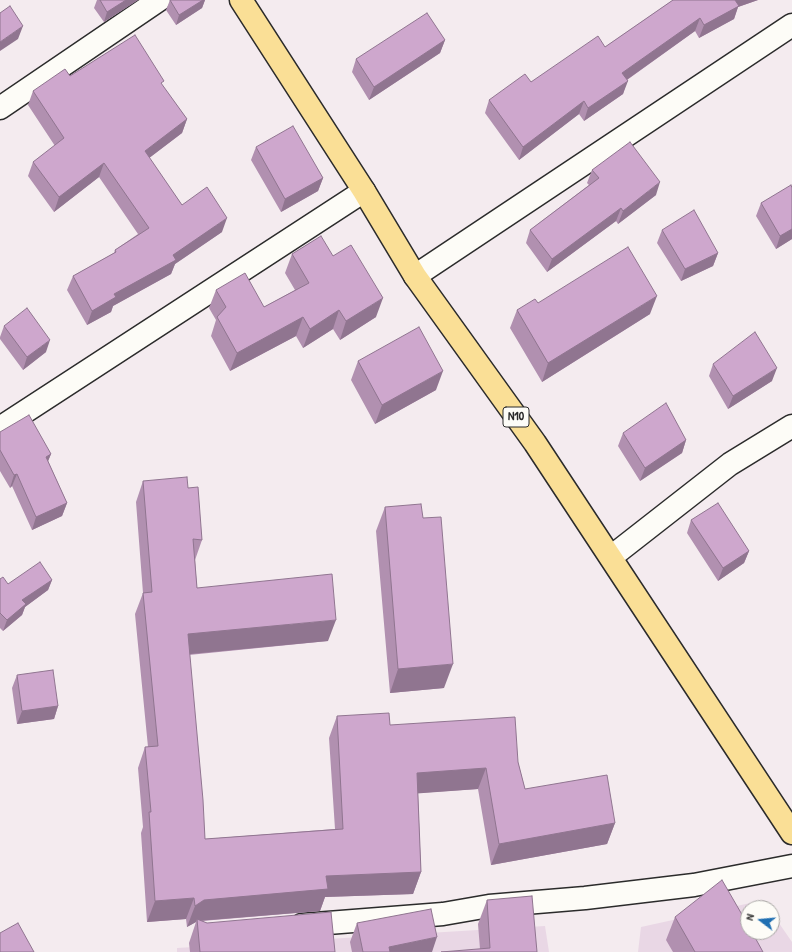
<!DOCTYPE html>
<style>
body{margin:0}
#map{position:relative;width:792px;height:952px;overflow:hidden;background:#f4ebef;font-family:"Patrick Hand",sans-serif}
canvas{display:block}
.north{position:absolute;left:740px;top:900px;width:40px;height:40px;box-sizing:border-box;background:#fdfcf7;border:1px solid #a9a8a5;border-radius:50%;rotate:286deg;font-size:11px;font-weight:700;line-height:16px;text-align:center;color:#2b2b2b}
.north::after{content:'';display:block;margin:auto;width:14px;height:18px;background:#1f6fb2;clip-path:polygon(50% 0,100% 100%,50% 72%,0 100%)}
</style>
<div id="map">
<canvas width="792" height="952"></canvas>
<div class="north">N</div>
</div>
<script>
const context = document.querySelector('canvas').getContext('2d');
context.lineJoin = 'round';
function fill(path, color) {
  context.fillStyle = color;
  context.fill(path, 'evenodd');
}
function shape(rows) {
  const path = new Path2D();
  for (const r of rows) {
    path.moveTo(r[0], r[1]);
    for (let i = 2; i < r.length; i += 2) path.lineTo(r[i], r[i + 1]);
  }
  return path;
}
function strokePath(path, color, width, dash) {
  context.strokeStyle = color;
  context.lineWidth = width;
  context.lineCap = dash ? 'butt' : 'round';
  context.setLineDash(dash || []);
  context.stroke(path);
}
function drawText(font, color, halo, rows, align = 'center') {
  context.font = font + ' "Patrick Hand",sans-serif';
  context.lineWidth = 3.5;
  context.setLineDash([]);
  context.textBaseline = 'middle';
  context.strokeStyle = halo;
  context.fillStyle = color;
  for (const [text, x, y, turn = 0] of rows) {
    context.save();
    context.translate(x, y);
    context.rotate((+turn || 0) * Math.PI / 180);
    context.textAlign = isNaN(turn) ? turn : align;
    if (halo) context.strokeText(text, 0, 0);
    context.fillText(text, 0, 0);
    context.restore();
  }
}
const built = shape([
 [764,900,769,908,748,908,748,932,772,932,772,913,792,942,792,952,638,952,641,927],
 [545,926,549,952,177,952,177,948]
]);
const minor = shape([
 [0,108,159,0],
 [415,276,792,25],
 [0,428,364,191],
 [611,557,730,464,792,426],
 [302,925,443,914,489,906,585,898,694,885,792,866]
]);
const primary = shape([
 [241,0,364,191,415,276,535,443,792,833]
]);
const wall = shape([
 [97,0,138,0,104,22,94,8],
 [170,0,205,0,202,8,176,25,166,10],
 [673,0,758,0,738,7,734,19,699,38,695,31,627,80,623,94,584,121,579,114,519,160,485,113,489,100,531,82,605,47],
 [445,40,440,53,369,100,352,72,356,59],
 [70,76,162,85,187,119,182,133,149,158,182,205,222,232,175,264,171,274,113,306,111,312,87,325,67,290,73,276,114,253,115,250,138,234,99,177,54,212,28,176,33,162,55,146,28,105,33,91],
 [256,147,323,178,318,191,281,212,251,160],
 [592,170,656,195,618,224,616,221,547,272,526,243,530,230,589,185,587,183],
 [792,188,792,239,776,249,756,216,761,203],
 [662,230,718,253,713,266,681,281,657,243],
 [292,254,333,256,376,317,340,340,333,329,303,348,296,336,230,371,211,336,216,320,209,308,216,290,264,307,295,290,285,273],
 [538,303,650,314,542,382,510,328,517,310],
 [4,326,46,352,23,370,0,339,0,337],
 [358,361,436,390,375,424,351,380],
 [713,364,772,381,728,409,709,376],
 [0,432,51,454,48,461,67,503,62,516,32,530,12,486,10,488,0,471],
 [623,433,686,440,682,453,640,481,618,446],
 [143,481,188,488,202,540,195,560,197,588,328,641,189,655,205,839,335,829,329,738,337,716,390,725,518,762,525,789,615,823,607,844,491,865,478,789,418,793,421,872,413,894,325,897,320,911,202,921,207,923,335,952,190,952,189,943,196,922,187,927,186,919,147,922,141,833,143,827,138,768,145,747,148,747,135,614,143,593,136,502],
 [385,507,423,518,444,688,390,693,376,531],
 [691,520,749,551,744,563,718,581,687,533],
 [0,579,8,584,52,580,48,590,25,607,22,615,3,631,0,628],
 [17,675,58,706,54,719,17,724,12,688],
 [487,900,537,952,480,949,478,924],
 [675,917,763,952,673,952,666,940],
 [357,923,432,952,352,952,350,942]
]);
const shadedWall = shape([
 [126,0,138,0,104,22,107,12],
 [203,0,205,0,202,8,176,25,179,15],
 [732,0,758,0,738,7,734,19,699,38,704,25],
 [700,18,695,31,618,86,622,73],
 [23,26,18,39,0,51,0,42],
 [445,40,440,53,369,100,374,87],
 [628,81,623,94,584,121,588,108],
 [584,101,579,114,519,160,523,147],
 [187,119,182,133,140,165,145,151],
 [104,163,99,177,54,212,59,197],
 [323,178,318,191,281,212,285,199],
 [660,182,656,195,618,224,623,211],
 [621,208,616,221,547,272,552,259],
 [227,218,222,232,175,264,171,274,113,306,111,312,87,325,92,311,114,294],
 [792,229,792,239,776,249,780,236],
 [718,253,713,266,681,281,685,269],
 [657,296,650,314,542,382,548,363],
 [383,298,376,317,340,340,346,321],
 [339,310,333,329,303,348,310,329],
 [303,317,296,336,230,371,237,353],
 [50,340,46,352,23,370,27,357],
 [777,368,772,381,728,409,733,396],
 [443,371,436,390,375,424,382,405],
 [686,440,682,453,640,481,645,468],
 [51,454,46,466,46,457],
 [17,474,12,486,10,488,14,475],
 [67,503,62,516,32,530,36,517],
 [749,551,744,563,718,581,723,568],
 [52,580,48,590,25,607,22,615,3,631,7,620,22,600],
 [336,620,328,641,180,655,188,634],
 [453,664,444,688,390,693,398,669],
 [58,706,54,719,17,724,22,711],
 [486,768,478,789,410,794,417,773],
 [615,823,607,844,491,865,499,844],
 [421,872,413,894,325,897,320,911,197,921,197,919,196,922,187,927,195,906,204,900,326,876],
 [194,898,186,919,147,922,155,901],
 [437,937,432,952,387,952,389,947]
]);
const building = shape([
 [100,0,126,0,107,12,100,0],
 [170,0,203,0,179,15,170,0],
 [673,0,735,0,739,6,704,25,700,18,622,73,628,81,588,108,584,101,523,147,489,100,525,74,531,82,598,36,605,47,673,0],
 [10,6,23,26,0,42,0,13,10,6],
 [427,13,445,40,374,87,356,59,427,13],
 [135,35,164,81,161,83,187,119,145,151,182,205,207,187,227,218,173,255,176,260,114,294,116,297,92,311,73,276,116,252,115,250,149,228,104,163,59,197,33,162,64,138,33,91,65,69,70,76,135,35],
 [293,126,323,178,285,199,256,147,293,126],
 [630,142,660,182,623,211,621,208,552,259,530,230,599,178,592,170,630,142],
 [791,185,792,188,792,229,780,236,761,203,791,185],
 [694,210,718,253,685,269,662,230,694,210],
 [321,236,333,256,351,245,383,298,346,321,339,310,310,329,303,317,237,353,217,317,226,307,216,290,245,273,264,307,309,283,292,254,321,236],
 [628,247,657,296,548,363,517,310,535,299,538,303,628,247],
 [27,308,50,340,27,357,4,326,27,308],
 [419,327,443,371,382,405,358,361,419,327],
 [755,332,777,368,733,396,713,364,755,332],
 [666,403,686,440,645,468,623,433,666,403],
 [29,415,51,454,46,457,67,503,36,517,17,474,14,475,0,450,0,432,29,415],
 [187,477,188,488,198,487,202,540,193,539,197,588,332,574,336,620,188,634,203,800,205,839,343,829,337,716,389,713,390,725,515,717,518,762,525,789,607,775,615,823,499,844,486,768,417,773,421,872,326,876,328,889,204,900,195,906,194,898,155,901,149,812,151,812,145,747,158,746,143,593,152,592,143,481,187,477],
 [718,503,749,551,723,568,691,520,718,503],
 [421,504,423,518,441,517,453,664,398,669,385,507,421,504],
 [40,562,52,580,22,600,26,604,7,620,0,613,0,579,3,577,8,584,40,562],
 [53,670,58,706,22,711,17,675,53,670],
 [722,880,748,925,748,932,752,932,763,952,695,952,675,917,722,880],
 [532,896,537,952,441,952,490,948,487,900,532,896],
 [431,909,437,937,389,947,390,952,363,952,357,923,431,909],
 [331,912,335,952,200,952,197,919,207,923,331,912],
 [18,923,34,952,0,952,0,933,18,923]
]);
const shields = [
 [516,417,26]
];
const shieldNames = [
 ["N10",516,417]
];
fill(built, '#e9d7e5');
strokePath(minor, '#2b2b2b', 25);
strokePath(primary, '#2b2b2b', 25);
strokePath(minor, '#fdfcf7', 22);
strokePath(primary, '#fadf96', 22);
fill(wall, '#b190b0');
fill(shadedWall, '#907590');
fill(building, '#cea7cd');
strokePath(building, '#907590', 1);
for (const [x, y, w] of shields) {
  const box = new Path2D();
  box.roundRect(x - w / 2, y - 10, w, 20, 3);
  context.fillStyle = '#fdfcf7';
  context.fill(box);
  strokePath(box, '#2b2b2b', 1);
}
drawText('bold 12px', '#2b2b2b', null, shieldNames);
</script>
